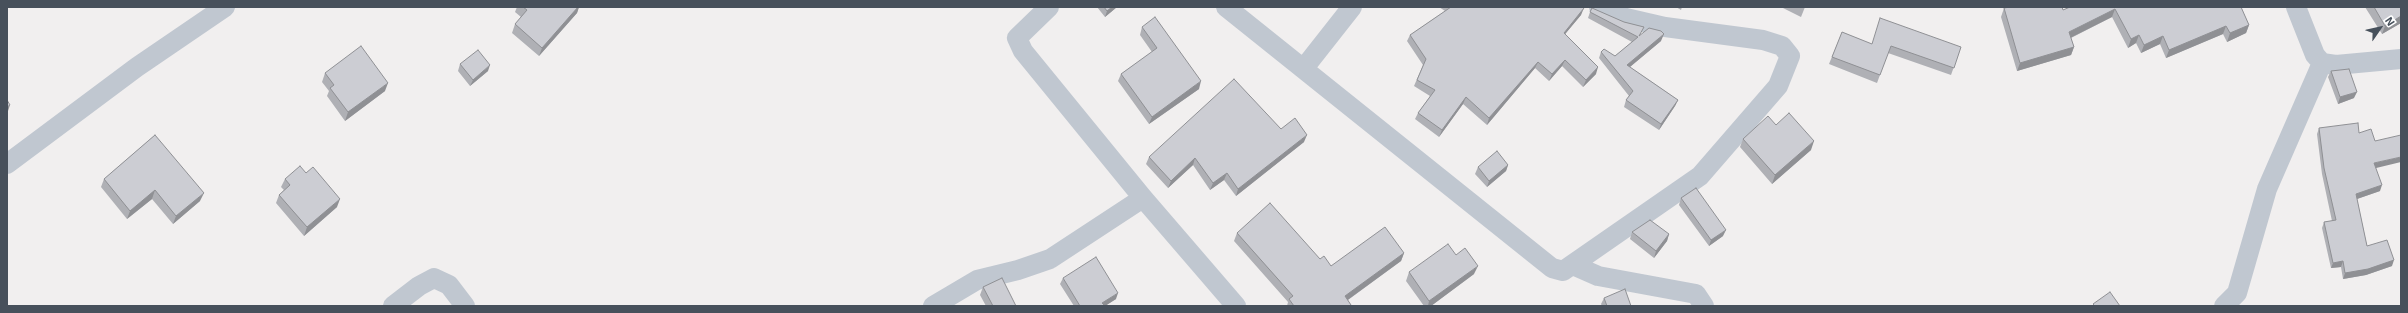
<!DOCTYPE html>
<style>
body{margin:0}
#map{position:relative;width:2408px;height:313px;overflow:hidden;background:#f1efef;font-family:"Exo 2",sans-serif}
canvas{display:block}
.frame{position:absolute;inset:0;border:8px solid #47505b;pointer-events:none}
.north{position:absolute;left:2360px;top:8px;width:40px;height:40px;-webkit-text-stroke:3px #fff;paint-order:stroke;rotate:56deg;font-size:11px;font-weight:700;line-height:16px;text-align:center;color:#47505b}
.north::after{content:'';display:block;margin:auto;width:14px;height:18px;background:#47505b;clip-path:polygon(50% 0,100% 100%,50% 72%,0 100%)}
</style>
<div id="map">
<canvas width="2408" height="313"></canvas>
<div class="frame"></div>
<div class="north">N</div>
</div>
<script>
const context = document.querySelector('canvas').getContext('2d');
context.lineJoin = 'round';
function shape(rows) {
  const path = new Path2D();
  for (const r of rows) {
    path.moveTo(r[0], r[1]);
    for (let i = 2; i < r.length; i += 2) path.lineTo(r[i], r[i + 1]);
  }
  return path;
}
function strokePath(path, color, width, dash) {
  context.strokeStyle = color;
  context.lineWidth = width;
  context.lineCap = dash ? 'butt' : 'round';
  context.setLineDash(dash || []);
  context.stroke(path);
}
function fill(path, color) {
  context.fillStyle = color;
  context.fill(path, 'evenodd');
}
const street = shape([
 [1049,7,1017,38,1023,51,1143,198,1236,306],
 [1226,7,1552,268,1563,271,1700,176,1778,86,1790,56,1782,46,1763,40,1665,27,1626,18,1599,7],
 [2296,7,2315,55,2322,63,2336,65,2401,59],
 [1304,68,1352,7],
 [7,164,137,67,225,7],
 [1573,265,1598,276,1696,294,1704,306],
 [393,306,419,286,434,278,449,285,465,306],
 [933,306,977,280,1018,270,1050,259,1143,198],
 [2224,306,2237,293,2267,189,2322,63]
]);
const wall = shape([
 [517,7,579,7,577,13,539,56,512,33,515,24,521,17,515,12],
 [1097,7,1117,7,1105,17],
 [1439,7,1582,7,1581,15,1565,34,1596,74,1583,87,1562,66,1549,81,1535,68,1487,125,1463,104,1439,137,1415,119,1418,113,1430,96,1414,86,1423,65,1407,41,1410,35,1445,11],
 [1676,7,1682,7,1681,10],
 [1781,7,1805,7,1801,17],
 [2070,7,2241,7,2249,25,2246,33,2227,42,2223,34,2166,58,2160,44,2141,53,2136,43,2128,48,2112,17,2071,38,2074,47,2071,55,2017,71,2001,17,2004,8,2063,10],
 [2365,7,2401,7,2401,23,2382,34],
 [1590,12,1641,35,1661,41,1630,67,1678,100,1675,106,1659,130,1624,107,1626,100,1629,96,1599,58,1601,52,1615,56,1632,42,1588,18],
 [1142,27,1199,89,1149,124,1118,81,1121,74,1152,52,1140,35],
 [1842,32,1871,44,1961,47,1951,75,1888,53,1877,83,1829,64],
 [460,64,488,71,470,86,458,71],
 [2331,71,2354,98,2338,104,2328,77],
 [325,73,385,91,345,121,327,96,329,91,322,82],
 [1776,125,1811,150,1772,184,1740,147,1743,139],
 [2319,128,2359,133,2376,168,2380,191,2357,199,2367,246,2392,266,2366,275,2343,279,2341,267,2331,268,2322,228,2324,222,2332,221,2322,174,2317,134],
 [1281,129,1304,142,1236,196,1224,180,1210,190,1193,165,1168,188,1146,164,1149,157],
 [155,135,200,201,173,224,152,199,127,219,101,187,104,179],
 [1508,165,1506,171,1487,187,1475,174,1478,167],
 [285,179,337,207,304,236,276,203,279,195,284,190,281,187],
 [1681,198,1723,236,1709,246,1679,205],
 [1632,232,1669,234,1667,241,1654,258,1630,239],
 [1237,233,1320,259,1331,266,1404,253,1401,261,1348,300,1351,305,1351,306,1287,306,1288,302,1234,241],
 [1456,255,1474,274,1431,306,1424,306,1406,281,1409,272],
 [1063,278,1116,299,1105,306,1074,306,1060,284],
 [983,287,1016,306,986,306,980,295],
 [1604,298,1631,306,1602,306,1601,304]
]);
const shadedWall = shape([
 [578,7,579,7,577,13,539,56,542,48],
 [1112,7,1117,7,1105,17,1107,11],
 [1584,8,1581,15,1561,39,1564,33],
 [2115,9,2112,17,2066,40,2069,32],
 [2401,16,2401,23,2382,34,2385,26],
 [2249,25,2246,33,2227,42,2230,33],
 [2226,26,2223,34,2166,58,2169,50],
 [1664,34,1661,41,1625,71,1627,65],
 [2139,35,2136,43,2128,48,2131,39],
 [2163,36,2160,44,2141,53,2144,45],
 [2074,47,2071,55,2017,71,2020,63],
 [1565,60,1562,66,1549,81,1552,74],
 [1538,62,1535,68,1487,125,1489,118],
 [490,65,488,71,470,86,473,80],
 [1598,67,1596,74,1583,87,1586,80],
 [1201,81,1199,89,1149,124,1152,117],
 [388,83,385,91,345,121,348,112],
 [2357,92,2354,98,2338,104,2340,97],
 [1466,97,1463,104,1439,137,1442,130],
 [1678,100,1675,106,1659,130,1661,124],
 [10,105,8,111,7,112,7,107],
 [1307,135,1304,142,1236,196,1238,189],
 [1814,141,1811,150,1772,184,1775,175],
 [2401,157,2401,162,2372,169,2374,163],
 [1195,158,1193,165,1168,188,1171,181],
 [1508,165,1506,171,1487,187,1489,181],
 [1227,173,1224,180,1210,190,1213,183],
 [2382,185,2380,191,2354,200,2356,194],
 [155,190,152,199,127,219,130,211],
 [204,193,200,201,173,224,176,216],
 [340,199,337,207,304,236,307,227],
 [1726,230,1723,236,1709,246,1711,240],
 [1669,234,1667,241,1654,258,1656,251],
 [1404,253,1401,261,1342,304,1345,296],
 [2394,260,2392,266,2366,275,2343,279,2345,273],
 [2343,261,2341,267,2331,268,2333,263],
 [1478,266,1474,274,1431,306,1428,306,1429,301],
 [1118,293,1116,299,1105,306,1102,303]
]);
const building = shape([
 [523,7,578,7,542,48,515,24,527,10,523,7],
 [1104,7,1112,7,1107,11,1104,7],
 [1451,7,1582,7,1584,8,1564,33,1598,67,1586,80,1565,60,1552,74,1538,62,1489,118,1466,97,1442,130,1418,113,1435,90,1417,80,1426,59,1410,35,1451,7],
 [2010,7,2062,7,2063,10,2070,7,2241,7,2249,25,2230,33,2226,26,2169,50,2163,36,2144,45,2139,35,2131,39,2115,9,2069,32,2074,47,2020,63,2004,8,2010,7],
 [2374,7,2401,7,2401,16,2385,26,2374,7],
 [1592,8,1624,22,1644,27,1639,36,1649,28,1661,31,1664,34,1627,65,1678,100,1661,124,1626,100,1633,91,1601,52,1604,49,1615,56,1638,37,1590,12,1592,8],
 [1155,17,1201,81,1152,117,1121,74,1157,48,1142,27,1155,17],
 [1880,18,1961,47,1954,68,1891,46,1880,75,1832,57,1842,32,1872,44,1880,18],
 [361,46,388,83,348,112,330,88,334,85,325,73,361,46],
 [478,50,490,65,473,80,460,64,478,50],
 [2349,69,2357,92,2340,97,2331,71,2349,69],
 [1234,79,1281,129,1295,118,1307,135,1238,189,1227,173,1213,183,1195,158,1171,181,1149,157,1234,79],
 [7,100,10,105,7,107,7,100],
 [1789,113,1814,141,1775,175,1743,139,1768,116,1776,125,1789,113],
 [2358,123,2359,133,2371,129,2375,141,2401,135,2401,157,2374,163,2382,185,2356,194,2367,246,2387,240,2394,260,2368,269,2345,273,2343,261,2333,263,2324,222,2336,220,2324,168,2319,128,2358,123],
 [155,135,204,193,176,216,155,190,130,211,104,179,155,135],
 [1497,151,1508,165,1489,181,1478,167,1497,151],
 [300,166,306,173,313,167,340,199,307,227,279,195,290,185,285,179,300,166],
 [1696,188,1726,230,1711,240,1681,198,1696,188],
 [1270,203,1320,259,1324,256,1331,266,1385,227,1404,253,1345,296,1351,305,1349,306,1294,306,1289,299,1293,296,1237,233,1270,203],
 [1650,220,1669,234,1656,251,1632,232,1650,220],
 [1448,244,1456,255,1465,248,1478,266,1429,301,1409,272,1448,244],
 [1096,257,1118,293,1102,303,1105,306,1080,306,1063,278,1096,257],
 [1002,278,1016,306,993,306,983,287,1002,278],
 [1625,289,1631,306,1607,306,1604,298,1625,289],
 [2110,292,2120,306,2095,306,2093,304,2110,292]
]);
strokePath(street, '#c0c7d0', 20);
fill(wall, '#afb0b5');
fill(shadedWall, '#8f9094');
fill(building, '#cccdd3');
strokePath(building, '#8f9094', 1);
</script>
